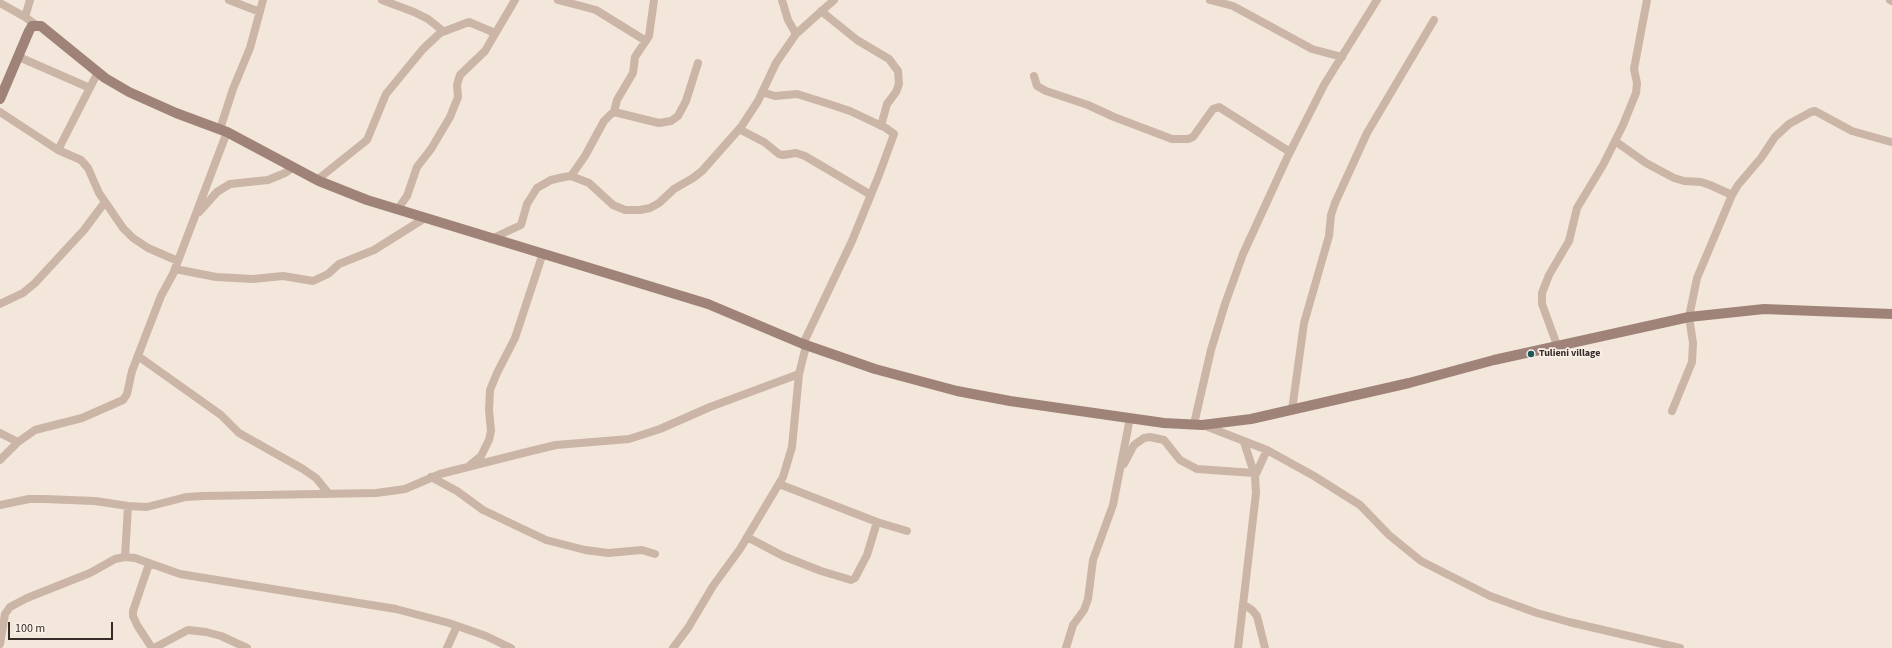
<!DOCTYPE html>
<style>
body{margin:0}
#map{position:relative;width:1892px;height:648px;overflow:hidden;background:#f3e6db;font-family:"Source Sans 3",sans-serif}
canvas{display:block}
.scale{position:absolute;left:8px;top:622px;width:105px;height:18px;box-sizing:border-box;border:2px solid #372b27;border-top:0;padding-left:5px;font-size:12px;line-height:14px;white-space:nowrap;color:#372b27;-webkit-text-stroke:3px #faf0e8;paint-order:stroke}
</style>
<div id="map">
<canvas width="1892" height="648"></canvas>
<div class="scale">100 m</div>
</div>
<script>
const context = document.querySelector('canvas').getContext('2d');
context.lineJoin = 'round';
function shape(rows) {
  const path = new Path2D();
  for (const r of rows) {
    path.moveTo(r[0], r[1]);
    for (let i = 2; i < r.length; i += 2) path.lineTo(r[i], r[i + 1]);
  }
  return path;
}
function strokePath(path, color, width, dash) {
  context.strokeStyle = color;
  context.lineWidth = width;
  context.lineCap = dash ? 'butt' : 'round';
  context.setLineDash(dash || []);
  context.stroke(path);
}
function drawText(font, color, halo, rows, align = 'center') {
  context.font = font + ' "Source Sans 3",sans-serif';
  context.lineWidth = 3.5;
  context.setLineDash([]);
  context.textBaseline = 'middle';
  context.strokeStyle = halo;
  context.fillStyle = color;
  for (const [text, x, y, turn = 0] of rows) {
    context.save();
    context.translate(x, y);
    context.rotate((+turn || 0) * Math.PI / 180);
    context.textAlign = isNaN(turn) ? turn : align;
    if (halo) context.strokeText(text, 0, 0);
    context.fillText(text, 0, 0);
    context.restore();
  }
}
const street = shape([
 [229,0,260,12],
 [382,0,414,12,428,19,443,31],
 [558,0,596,10,646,41],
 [782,0,788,20,796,34],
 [1210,0,1233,6,1312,49,1342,57],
 [1890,0,1892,1],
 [0,3,25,17,36,25],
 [821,11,857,40,889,59,898,71,899,84,896,92,887,104,881,126],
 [25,17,30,0],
 [19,57,90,88],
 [1034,76,1037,86,1046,91,1088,105,1114,117,1172,139,1188,139,1193,137,1213,109,1219,107,1290,152],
 [762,92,775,96,797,94,829,104,850,111,886,128,894,134,879,175,852,241,803,344],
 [0,112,58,150,81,160,88,168,99,193,123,228,133,238,148,248,178,261],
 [614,112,617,100,633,73,635,57,649,36,654,0],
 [220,129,233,89,250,48,263,0],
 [739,129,764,142,779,154,783,155,796,153,805,156,871,195],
 [1615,141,1646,163,1674,178,1684,181,1701,182,1710,185,1732,195],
 [58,150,98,72],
 [571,176,585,156,604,121,611,114,614,112,659,123,671,121,678,116,686,101,698,63],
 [317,180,367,140,386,94,423,49,440,33,469,22,495,33],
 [397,210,407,196,417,167,431,149,450,117,458,97,457,85,460,75,485,51,515,0],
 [199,212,217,192,230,184,268,180,285,173,293,167],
 [491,239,521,225,527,204,537,188,551,180,564,177,571,176,589,183,613,205,625,210,640,210,650,208,659,203,674,189,693,178,702,171,741,127,758,101,776,63,796,34,834,0],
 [175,269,216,277,253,279,283,276,313,281,328,274,339,264,374,250,425,218],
 [0,304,23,293,35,283,84,230,105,202],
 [1557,345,1542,304,1542,293,1549,275,1569,241,1577,208,1603,165,1623,125,1636,93,1637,83,1634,69,1647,0],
 [138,356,221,415,239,433,303,469,316,478,329,494],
 [1292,410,1304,323,1329,236,1331,215,1335,203,1367,133,1434,20],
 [1672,411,1692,362,1693,343,1689,317,1697,278,1732,195,1738,185,1761,158,1775,137,1789,124,1811,112,1815,111,1852,131,1891,142],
 [1194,424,1211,350,1225,304,1243,254,1287,158,1324,85,1377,0],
 [1203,425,1267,450,1314,476,1360,505,1389,535,1421,561,1490,596,1537,613,1569,622,1680,648],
 [0,433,18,442],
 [0,460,18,442,35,430,82,418,123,400,127,394,132,371,161,296,173,274,227,132],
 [1124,464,1134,445,1144,438,1150,437,1164,440,1180,460,1197,469,1254,473],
 [470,465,481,456,489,440,491,431,489,410,490,390,497,373,515,338,543,253],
 [1255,476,1267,450],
 [431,477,457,491,483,510,546,540,585,550,608,553,642,550,655,554],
 [779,484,877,522,907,531],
 [0,505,29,499,44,499,95,501,128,506,147,507,186,497,203,496,376,493,391,491,405,489,440,474,531,451,556,445,629,439,660,429,710,407,799,374],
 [747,537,783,556,821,571,851,580,855,578,867,555,877,522],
 [125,557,128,506],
 [149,564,133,611,133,616,137,625,152,648],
 [1243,604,1252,610,1257,616,1265,648],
 [0,644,5,614,10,607,27,598,90,573,115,559,125,557,135,558,180,574,396,609,449,623,486,636,511,648],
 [154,648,188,630,206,632,221,636,247,648],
 [447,648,457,626],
 [673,648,688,628,713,586,740,549,783,477,792,447,799,374,806,346],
 [1066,648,1073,625,1084,610,1088,599,1093,560,1113,505,1130,418],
 [1238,648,1256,493,1255,476,1244,442]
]);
const secondary = shape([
 [0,99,29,31,32,26,41,26,105,78,129,92,176,113,227,132,319,181,367,200,708,304,803,344,875,369,957,391,1010,401,1164,423,1202,425,1251,419,1409,383,1494,360,1689,317,1764,309,1892,314]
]);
const markers = [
 [1531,354,4,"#1c5a5a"]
];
const poiNames = [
 ["Tulieni village",1539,354]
];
strokePath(street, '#cbb5a6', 8);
strokePath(secondary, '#9f8378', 10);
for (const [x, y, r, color] of markers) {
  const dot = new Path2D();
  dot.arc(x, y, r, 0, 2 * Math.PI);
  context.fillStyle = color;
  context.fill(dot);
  strokePath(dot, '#faf0e8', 1.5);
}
drawText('bold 10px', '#372b27', '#faf0e8', poiNames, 'left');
</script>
